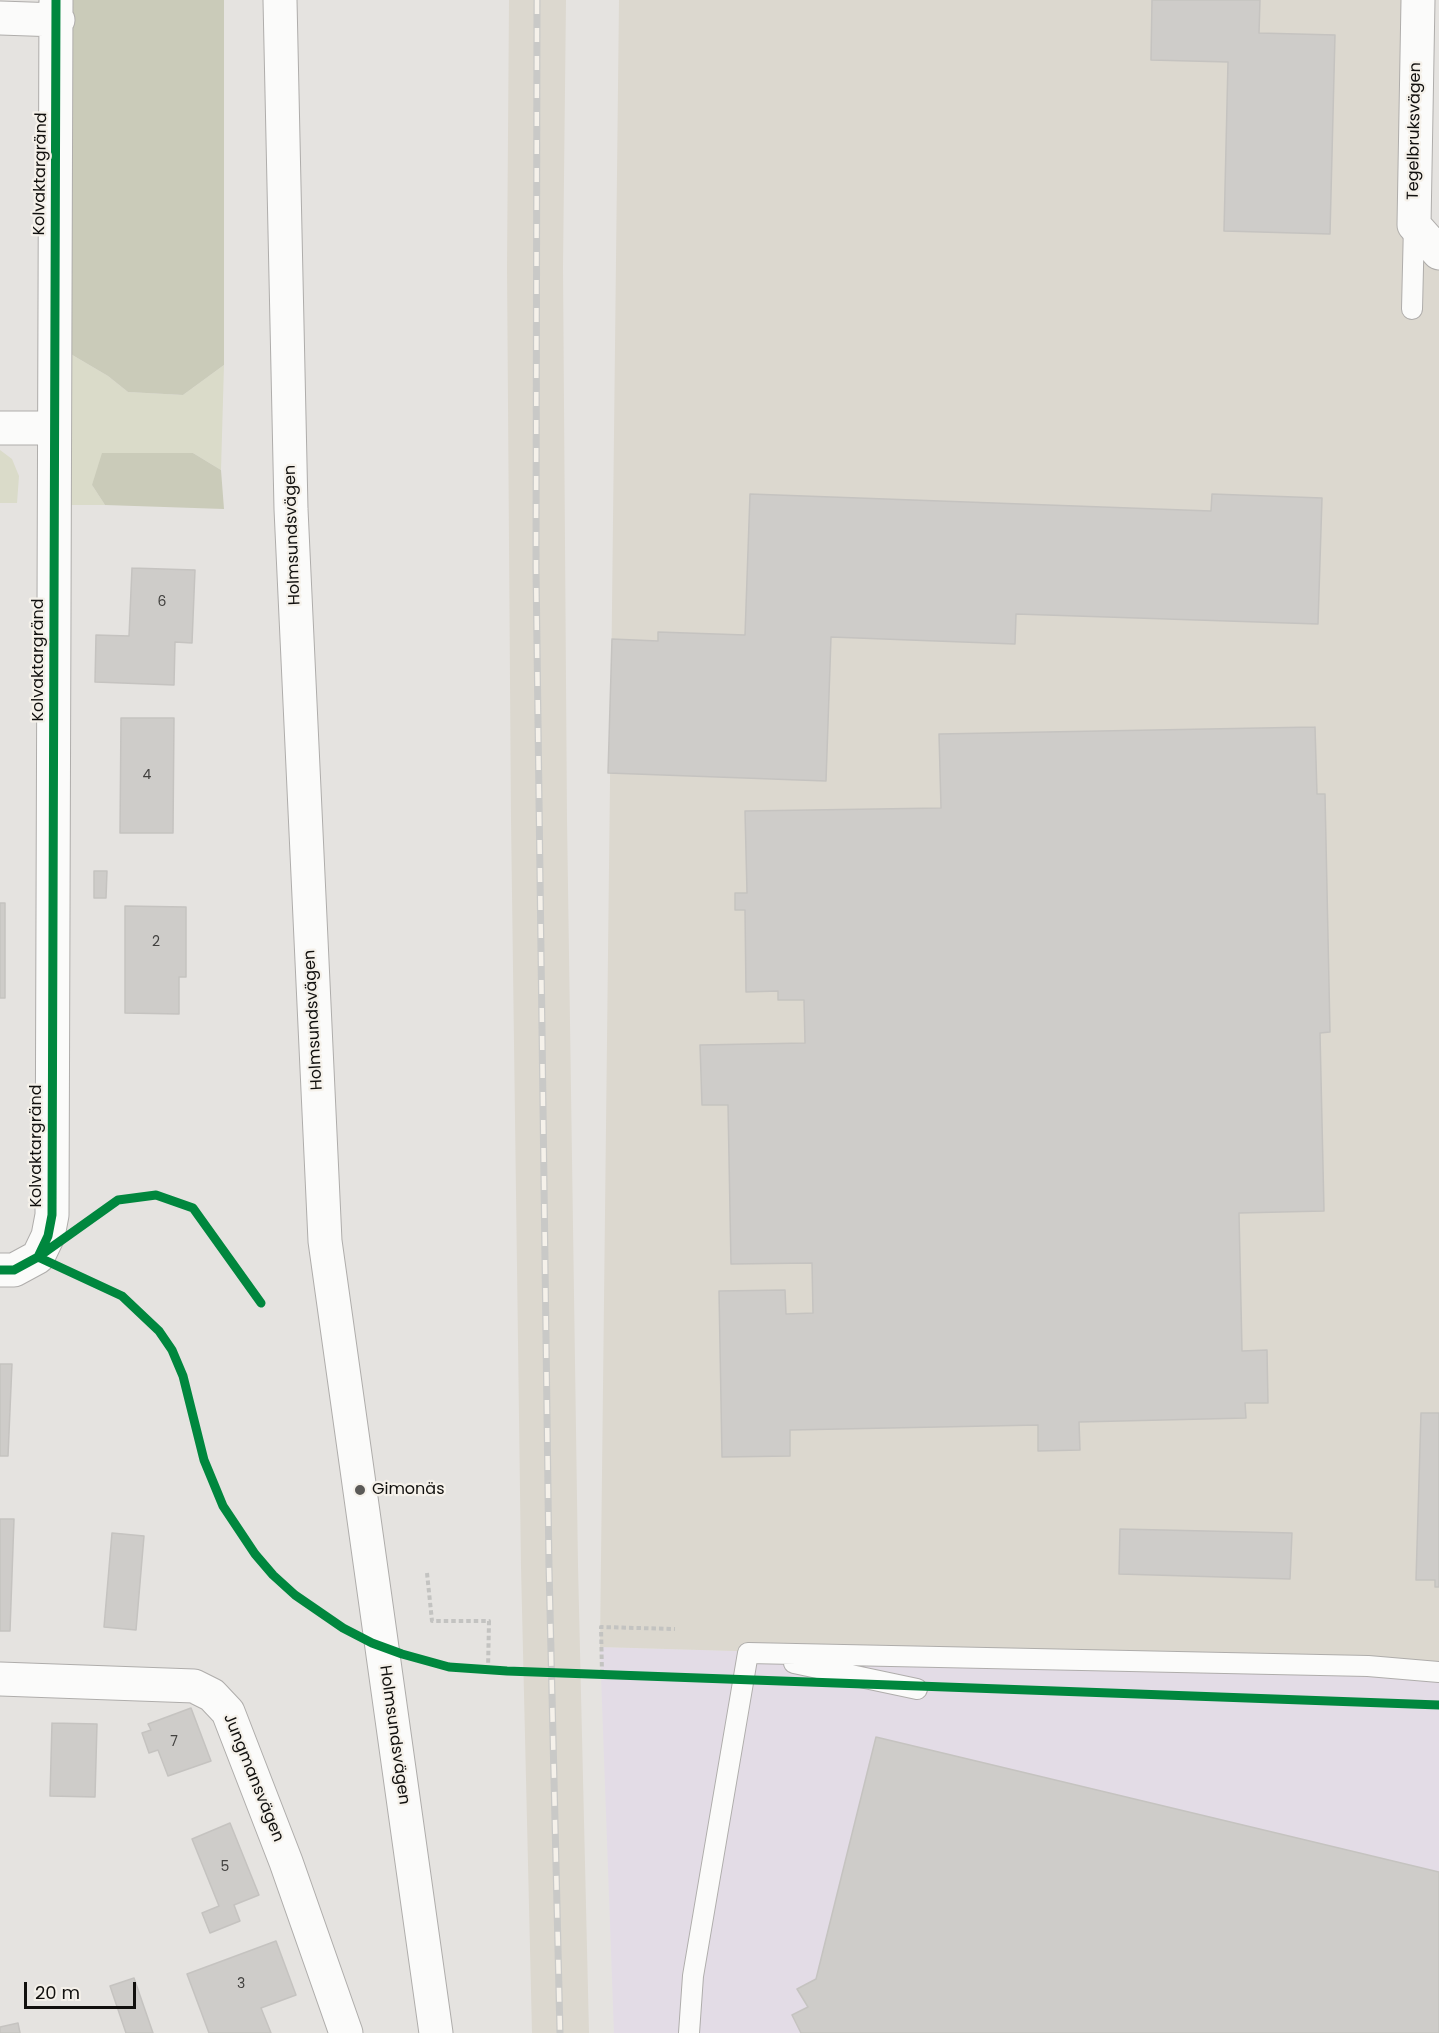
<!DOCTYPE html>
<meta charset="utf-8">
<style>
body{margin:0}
#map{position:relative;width:1439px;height:2033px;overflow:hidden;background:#e5e3e0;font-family:Poppins,sans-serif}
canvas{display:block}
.scale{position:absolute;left:24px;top:1982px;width:112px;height:27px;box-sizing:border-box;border:3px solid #11100e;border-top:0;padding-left:8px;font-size:18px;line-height:21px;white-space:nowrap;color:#11100e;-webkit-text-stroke:4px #f5f1ea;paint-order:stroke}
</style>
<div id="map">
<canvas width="1439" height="2033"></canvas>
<div class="scale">20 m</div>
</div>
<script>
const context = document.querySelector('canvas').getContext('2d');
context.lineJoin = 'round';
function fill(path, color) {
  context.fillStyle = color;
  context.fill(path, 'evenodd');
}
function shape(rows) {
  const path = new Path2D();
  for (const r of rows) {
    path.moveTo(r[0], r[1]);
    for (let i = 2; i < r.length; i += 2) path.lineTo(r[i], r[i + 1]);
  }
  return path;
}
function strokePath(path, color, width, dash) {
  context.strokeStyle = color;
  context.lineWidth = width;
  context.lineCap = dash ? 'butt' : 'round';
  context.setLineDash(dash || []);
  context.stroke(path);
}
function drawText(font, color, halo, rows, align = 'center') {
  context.font = font + ' Poppins,sans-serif';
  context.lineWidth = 4.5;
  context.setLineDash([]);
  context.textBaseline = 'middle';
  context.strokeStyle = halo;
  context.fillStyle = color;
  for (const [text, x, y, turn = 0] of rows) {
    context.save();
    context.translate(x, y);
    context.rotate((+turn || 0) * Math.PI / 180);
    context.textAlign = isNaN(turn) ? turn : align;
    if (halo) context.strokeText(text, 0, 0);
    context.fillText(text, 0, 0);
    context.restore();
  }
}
const commercial = shape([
 [600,1647,1439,1672,1439,2033,614,2033]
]);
const built = shape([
 [509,0,566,0,563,267,567,819,578,1566,589,2033,532,2033,521,1567,511,819,507,267],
 [619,0,1417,0,1414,225,1439,253,1439,1672,600,1647]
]);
const green = shape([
 [69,353,108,376,128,392,183,395,224,365,221,470,193,453,92,485,105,505,64,505],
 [0,450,12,459,19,476,17,503,0,503]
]);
const forest = shape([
 [73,0,224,0,224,365,183,395,128,392,108,376,69,353,68,89],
 [102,453,193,453,221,470,224,509,105,505,92,485]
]);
const building = shape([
 [1152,0,1260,0,1259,33,1335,35,1330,234,1224,231,1228,62,1151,60,1152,0],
 [750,494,1211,511,1212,494,1322,498,1318,624,1016,614,1015,644,831,637,826,781,608,773,612,639,658,641,658,632,745,635,750,494],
 [132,568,195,570,192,643,175,642,174,685,95,682,96,635,129,636,132,568],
 [121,718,174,718,173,833,120,833,121,718],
 [1315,727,1317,794,1325,794,1330,1032,1320,1033,1324,1211,1239,1213,1242,1351,1267,1350,1268,1403,1245,1403,1246,1418,1079,1422,1080,1450,1038,1451,1038,1425,790,1430,790,1456,722,1457,719,1291,785,1290,786,1314,813,1313,812,1263,731,1264,728,1105,702,1105,700,1045,805,1043,804,1000,778,1000,778,991,746,992,745,910,735,910,735,893,747,893,745,811,941,808,939,734,1315,727],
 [94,871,107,871,106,898,94,898,94,871],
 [0,903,5,903,5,998,0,998,0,903],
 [125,906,186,907,186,977,179,977,179,1014,125,1013,125,906],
 [0,1364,12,1364,8,1456,0,1456,0,1364],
 [1421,1413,1439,1413,1439,1587,1435,1587,1435,1580,1416,1580,1421,1413],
 [0,1519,14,1519,10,1631,0,1631,0,1519],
 [1120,1529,1292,1533,1290,1579,1119,1574,1120,1529],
 [112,1533,144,1536,136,1630,104,1627,112,1533],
 [191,1708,211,1761,168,1776,158,1750,149,1753,142,1733,151,1730,148,1724,191,1708],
 [52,1723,97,1724,95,1797,50,1796,52,1723],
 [876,1737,1439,1872,1439,2033,801,2033,792,2015,808,2007,797,1989,816,1979,876,1737],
 [230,1823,259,1895,234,1905,240,1921,210,1933,202,1913,219,1906,192,1839,230,1823],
 [276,1941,296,1995,261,2008,271,2033,209,2033,187,1974,276,1941],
 [134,1978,153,2033,126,2033,110,1986,134,1978],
 [18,2023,20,2033,0,2033,0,2027,18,2023]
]);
const path = shape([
 [87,1221,118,1200,156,1195,193,1208,261,1303],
 [427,1573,432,1621,489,1621,488,1670],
 [602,1674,601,1627,675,1629]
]);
const service = shape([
 [1412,309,1414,225],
 [794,1663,917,1689],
 [689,2033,693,1976,748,1653,1368,1666,1439,1672]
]);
const minor = shape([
 [1418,0,1414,225,1439,253],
 [0,18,58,20],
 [0,428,54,428],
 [0,1270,14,1270,38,1257,48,1236,52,1215,56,0],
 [0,1679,194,1686,212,1695,228,1712,286,1862,346,2033]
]);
const secondary = shape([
 [280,0,291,509,325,1241,436,2033]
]);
const rail = shape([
 [537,0,536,568,549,1567,560,2033]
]);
const cycleway = shape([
 [0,1270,14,1270,38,1257,48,1236,52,1215,56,0],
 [261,1303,193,1208,156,1195,118,1200,38,1257,122,1296,159,1331,172,1350,183,1376,204,1460,223,1506,255,1554,273,1575,295,1595,343,1628,372,1643,402,1654,449,1667,507,1671,1439,1705]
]);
const markers = [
 [360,1490,6,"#5b5a58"]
];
const numberNames = [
 ["6",162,602],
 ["4",147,775],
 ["2",156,942],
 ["7",174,1742],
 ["5",225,1867],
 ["3",241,1984]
];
const streetNames = [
 ["Tegelbruksvägen",1415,131,-89],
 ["Kolvaktargränd",41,174,-89],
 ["Holmsundsvägen",293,535,-92],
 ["Kolvaktargränd",39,660,-90],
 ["Holmsundsvägen",314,1020,-93],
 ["Kolvaktargränd",37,1146,-90],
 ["Holmsundsvägen",394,1735,82],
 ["Jungmansvägen",253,1778,68]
];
const poiNames = [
 ["Gimonäs",372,1490]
];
fill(commercial, '#e3dce6');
fill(built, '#dcd8cf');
fill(green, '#dadbc9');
fill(forest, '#cacbb9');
fill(building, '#ceccc9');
strokePath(building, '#c5c3c0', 1.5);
strokePath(service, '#afadab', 22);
strokePath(minor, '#afadab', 35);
strokePath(secondary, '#afadab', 35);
strokePath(path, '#c3c3c1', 4, [4.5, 3]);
strokePath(service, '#fbfbfa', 20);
strokePath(minor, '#fbfbfa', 33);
strokePath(secondary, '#fbfbfa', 33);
strokePath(rail, '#c9c9c7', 7);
strokePath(rail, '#f5f1ea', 4.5, [14]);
strokePath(cycleway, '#00873e', 9);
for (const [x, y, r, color] of markers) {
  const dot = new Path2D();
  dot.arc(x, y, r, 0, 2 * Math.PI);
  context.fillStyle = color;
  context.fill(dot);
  strokePath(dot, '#f5f1ea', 2);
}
drawText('14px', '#42413f', null, numberNames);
drawText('16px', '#11100e', '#f5f1ea', streetNames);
drawText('16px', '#11100e', '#f5f1ea', poiNames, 'left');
</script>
